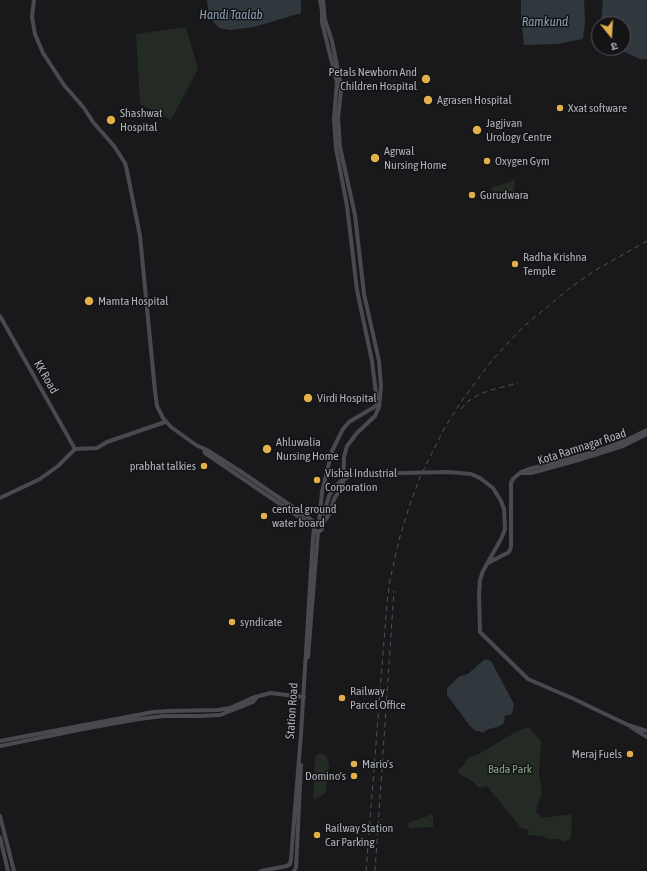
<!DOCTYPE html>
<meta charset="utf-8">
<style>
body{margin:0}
#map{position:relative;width:647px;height:871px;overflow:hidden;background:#19191b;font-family:"Asap Condensed","Noto Sans Devanagari",sans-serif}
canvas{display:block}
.north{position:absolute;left:591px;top:16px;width:40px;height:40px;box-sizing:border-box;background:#141416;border:1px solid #515357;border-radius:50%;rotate:162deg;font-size:11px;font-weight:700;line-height:16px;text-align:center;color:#adb1b9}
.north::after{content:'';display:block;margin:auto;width:14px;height:18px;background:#e2af4a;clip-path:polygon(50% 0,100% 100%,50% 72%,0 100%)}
</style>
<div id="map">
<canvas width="647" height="871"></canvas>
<div class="north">उ</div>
</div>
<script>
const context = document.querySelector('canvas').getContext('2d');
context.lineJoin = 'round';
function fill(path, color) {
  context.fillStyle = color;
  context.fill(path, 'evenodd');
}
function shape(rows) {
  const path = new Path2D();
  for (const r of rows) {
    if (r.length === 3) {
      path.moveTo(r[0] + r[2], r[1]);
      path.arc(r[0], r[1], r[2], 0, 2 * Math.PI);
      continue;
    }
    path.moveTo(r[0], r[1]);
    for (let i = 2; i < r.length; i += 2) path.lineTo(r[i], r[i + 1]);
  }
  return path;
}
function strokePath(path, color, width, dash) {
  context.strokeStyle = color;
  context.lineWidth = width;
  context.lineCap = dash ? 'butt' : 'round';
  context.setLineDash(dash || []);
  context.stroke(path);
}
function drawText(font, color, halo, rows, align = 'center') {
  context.font = font + ' "Asap Condensed",sans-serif';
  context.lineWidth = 3;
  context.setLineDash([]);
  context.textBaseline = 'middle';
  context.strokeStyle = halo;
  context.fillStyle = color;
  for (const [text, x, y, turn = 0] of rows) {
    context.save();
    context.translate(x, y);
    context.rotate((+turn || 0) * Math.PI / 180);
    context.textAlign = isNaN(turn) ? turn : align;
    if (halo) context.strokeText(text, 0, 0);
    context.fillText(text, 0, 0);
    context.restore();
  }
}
const green = shape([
 [186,27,198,69,171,120,140,104,136,34],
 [515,180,514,194,493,196,491,188],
 [528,727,541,741,539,775,542,792,536,811,542,818,572,814,571,838,565,842,559,839,549,839,541,836,527,835,529,830,521,828,487,786,480,788,468,778,460,775,457,771,466,762,469,757,479,754,514,733],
 [319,754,324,754,326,756,329,765,328,777,325,793,320,797,313,799,315,760,316,755],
 [433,814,433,827,409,828,408,823]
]);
const water = shape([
 [207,0,301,0,301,13,254,27,230,30,219,28,209,17],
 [521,0,584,0,585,23,583,39,557,44,524,45,521,19],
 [603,0,647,0,647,59,640,59,616,48,623,48,623,24,601,24],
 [485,659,491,661,514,704,512,714,504,716,505,719,503,724,497,727,489,729,482,733,480,731,476,731,470,726,447,695,447,688,460,676,468,674]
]);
const secondary = shape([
 [34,0,32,17,35,34,43,53,64,85,84,108,93,122,114,146,125,163,127,171,140,236,155,391,157,406,163,418,171,427,196,445,207,450,240,471,316,523],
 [0,316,75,449],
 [204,449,205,453,314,527],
 [521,473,531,473,575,461,623,446,647,434],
 [0,498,40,479,58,466,75,449,97,448,107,442,165,422],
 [318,527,4.5],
 [319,523,322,492,332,451,343,429,349,422,376,406,377,402,372,361,357,290,347,206,336,148,334,119,337,82,322,23,322,11,320,0],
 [322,525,330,513,334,499,343,485,344,457,347,446,357,433,375,416,379,407,381,386,379,361,364,294,355,215,340,147,338,118,341,91,340,81,332,41,325,20,323,0],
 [492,555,483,571,480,580,479,594,480,632,528,679,574,699,628,725,647,731],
 [488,563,509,552,511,547,511,483,513,479,521,472,529,469,594,452,622,442,647,430],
 [308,657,318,531],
 [631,727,647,737],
 [0,741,153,712,169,711,218,710,230,708,252,698,270,693,304,697],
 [0,746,88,728,139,719,164,716,200,716,220,715,253,702,256,698],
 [0,816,14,871],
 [0,837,8,871],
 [261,871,287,866,290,864,291,859,301,734,313,537,314,529],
 [294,871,296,868,301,765]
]);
const rail = shape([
 [461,409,467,402,480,394,491,390,518,383],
 [366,871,387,603,390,580,399,540,409,507,420,477,445,427,463,399,493,359,524,326,570,288,594,271,647,241],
 [375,871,394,591]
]);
const secondaryBridge = shape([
 [324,514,329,496,333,489,341,481,350,476,357,474,449,472,471,474,480,478,493,488,501,501,504,509,505,529,501,539,492,555]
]);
const markers = [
 [426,79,5,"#e2af4a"],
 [428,100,5,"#e2af4a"],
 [560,108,4,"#e2af4a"],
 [111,120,5,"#e2af4a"],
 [477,130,5,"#e2af4a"],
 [375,158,5,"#e2af4a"],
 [487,161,4,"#e2af4a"],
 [472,195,4,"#e2af4a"],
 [515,264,4,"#e2af4a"],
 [89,301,5,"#e2af4a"],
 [308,398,5,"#e2af4a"],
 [267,449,5,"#e2af4a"],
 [204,466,4,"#e2af4a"],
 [317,480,4,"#e2af4a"],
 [264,516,4,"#e2af4a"],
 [232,622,4,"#e2af4a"],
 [342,698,4,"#e2af4a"],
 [630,754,4,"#e2af4a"],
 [354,764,4,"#e2af4a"],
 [354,776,4,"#e2af4a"],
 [317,835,4,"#e2af4a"]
];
const poiNames = [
 ["Petals Newborn And",417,72,"right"],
 ["Children Hospital",417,86,"right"],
 ["Agrasen Hospital",437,100],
 ["Xxat software",568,108],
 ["Shashwat",120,113],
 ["Hospital",120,127],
 ["Jagjivan",486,123],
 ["Urology Centre",486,137],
 ["Agrwal",384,151],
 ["Nursing Home",384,165],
 ["Oxygen Gym",495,161],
 ["Gurudwara",480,195],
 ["Radha Krishna",523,257],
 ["Temple",523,271],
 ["Mamta Hospital",98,301],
 ["Virdi Hospital",317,398],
 ["Ahluwalia",276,442],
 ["Nursing Home",276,456],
 ["prabhat talkies",196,466,"right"],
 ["Vishal Industrial",325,473],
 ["Corporation",325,487],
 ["central ground",272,509],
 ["water board",272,523],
 ["syndicate",240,622],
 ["Railway",350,691],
 ["Parcel Office",350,705],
 ["Meraj Fuels",622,754,"right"],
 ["Mario's",362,764],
 ["Domino's",346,776,"right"],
 ["Railway Station",325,828],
 ["Car Parking",325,842]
];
const streetNames = [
 ["KK Road",46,377,60],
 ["Kota Ramnagar Road",582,447,-18],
 ["Station Road",292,711,-86]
];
const parkNames = [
 ["Bada Park",510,769]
];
const waterNames = [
 ["Handi Taalab",231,15],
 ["Ramkund",545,22]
];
fill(green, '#232b24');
fill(water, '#30383e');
strokePath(secondary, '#494a4f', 4);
strokePath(rail, '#525358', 1, [5, 4]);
strokePath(secondaryBridge, '#494a4f', 4);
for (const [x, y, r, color] of markers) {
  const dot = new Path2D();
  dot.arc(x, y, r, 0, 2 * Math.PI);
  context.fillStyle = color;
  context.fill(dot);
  strokePath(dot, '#141416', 1.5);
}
drawText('12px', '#adb1b9', '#141416', poiNames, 'left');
drawText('12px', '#adb1b9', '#141416', streetNames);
drawText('12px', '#86a287', '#141416', parkNames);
drawText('italic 13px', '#879db1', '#141416', waterNames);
</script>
